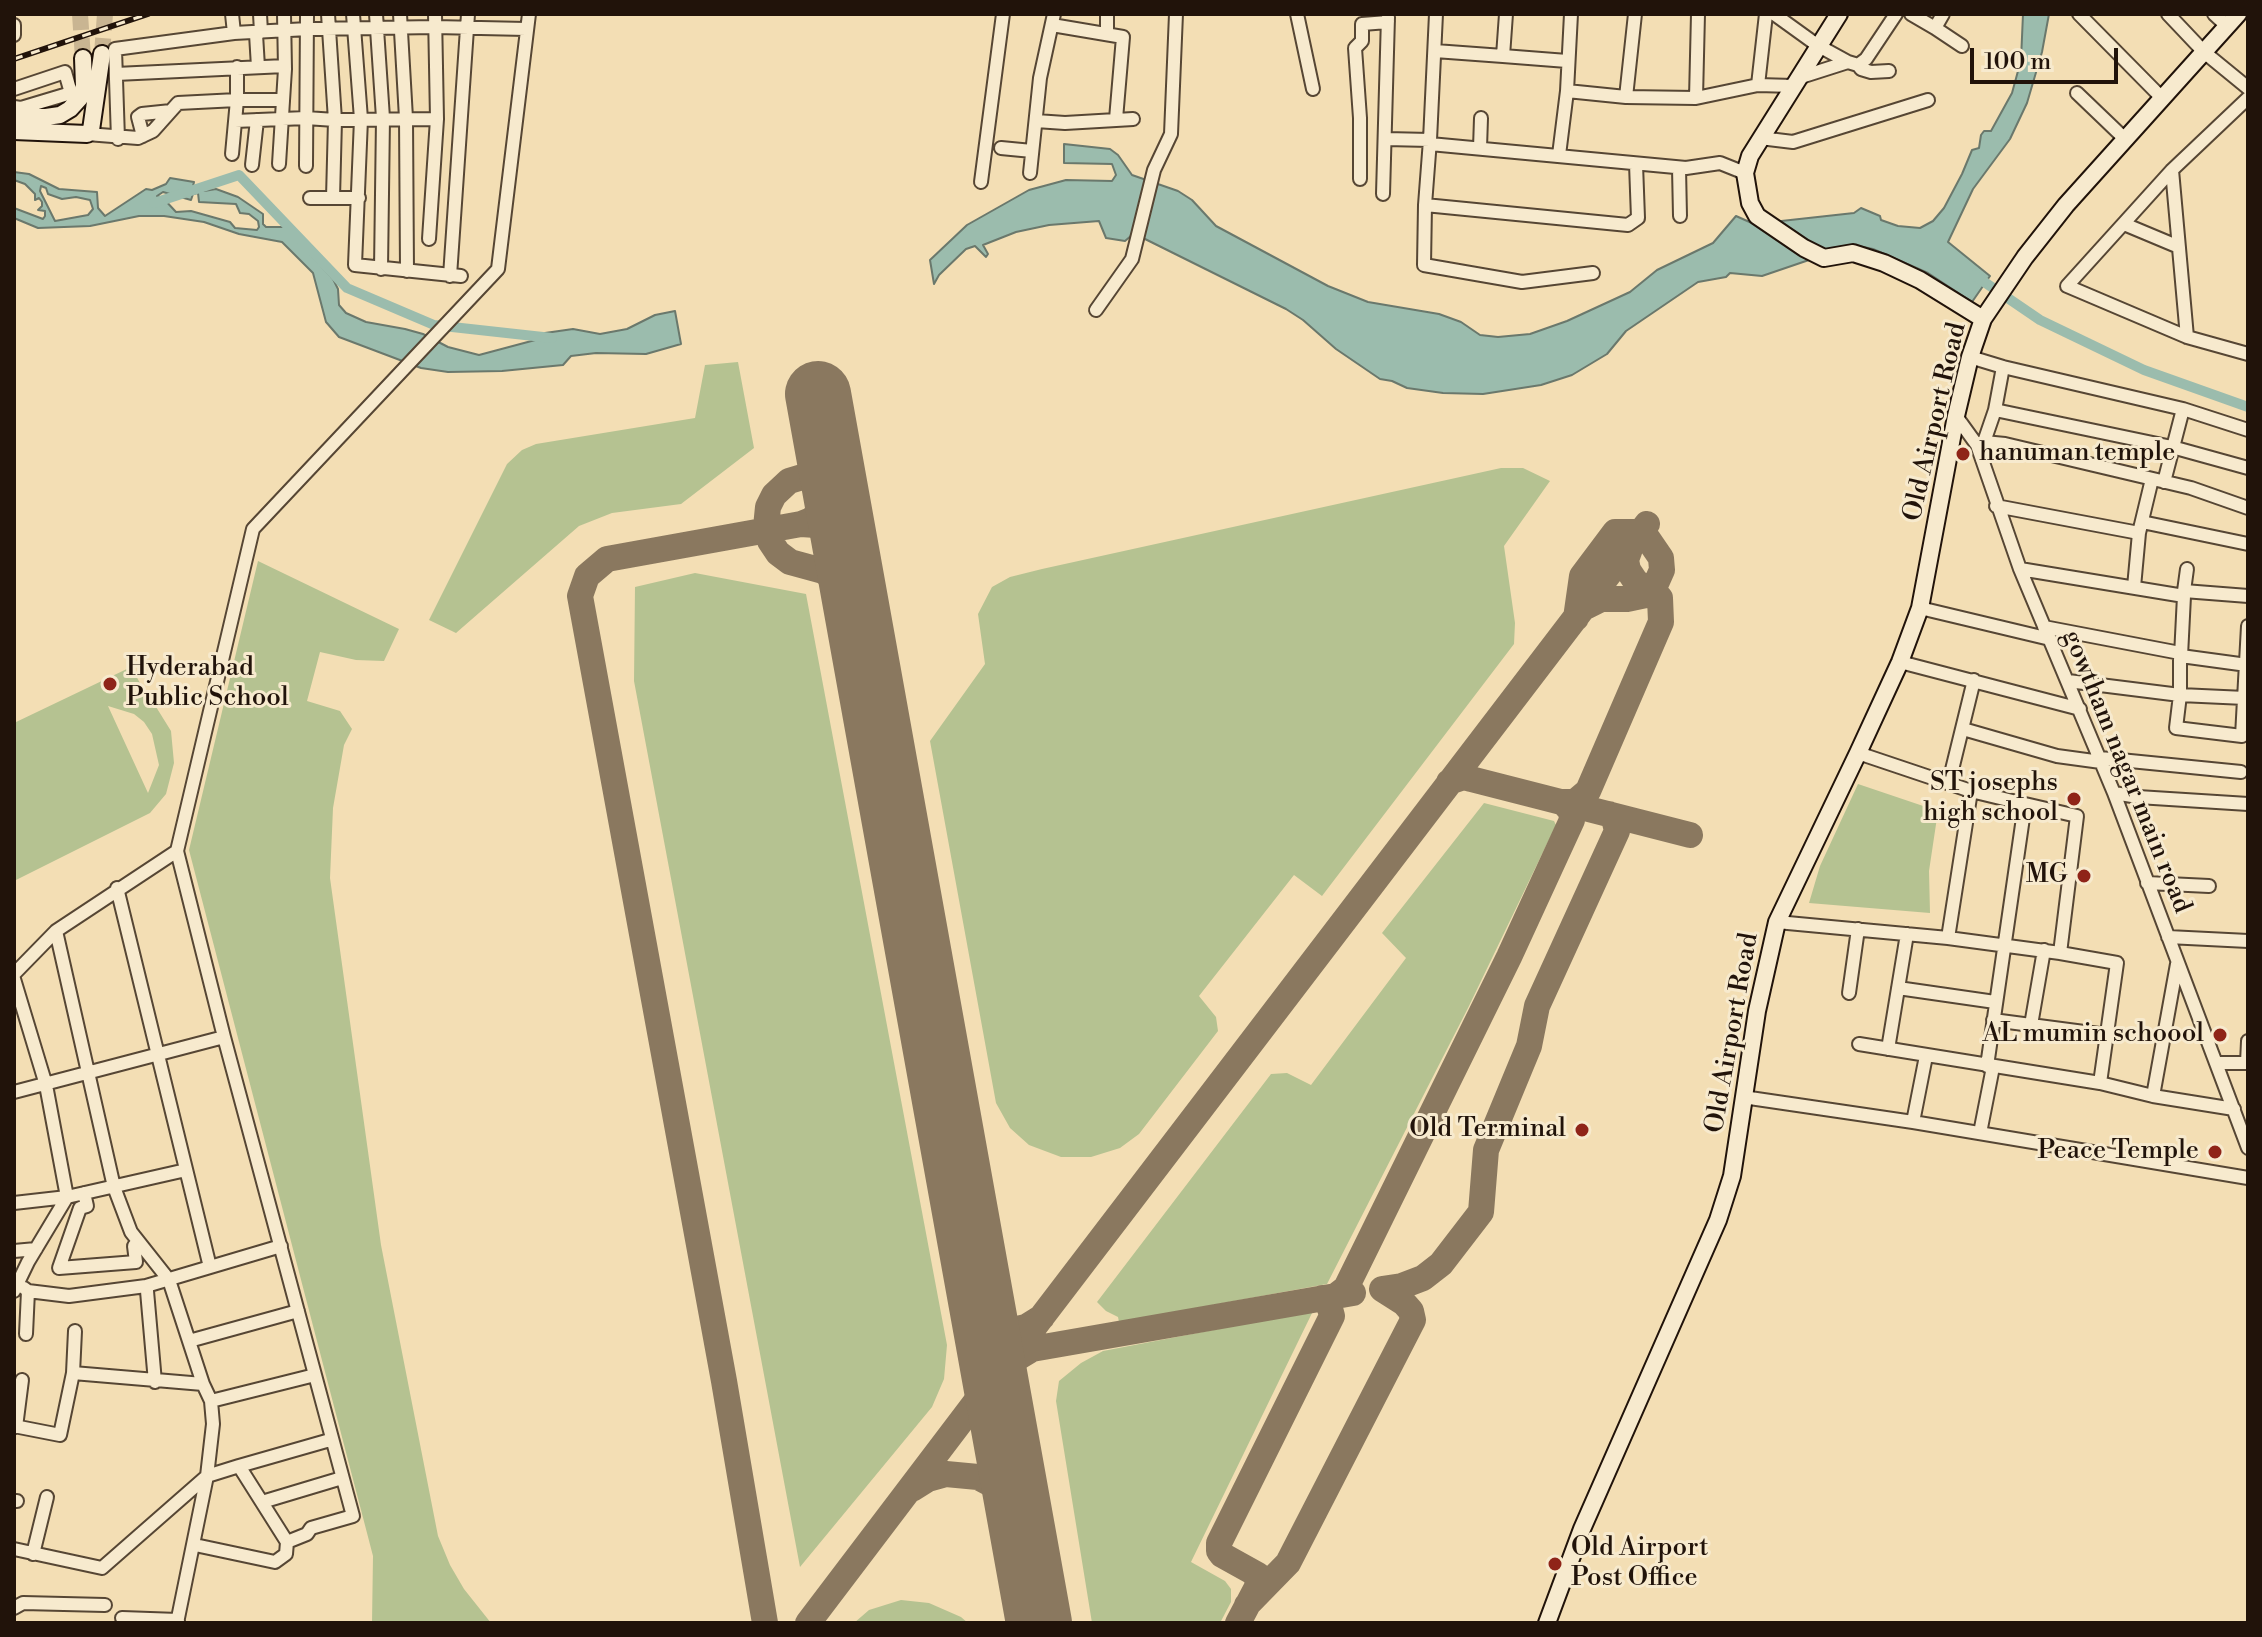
<!DOCTYPE html>
<style>
body{margin:0}
#map{position:relative;width:2262px;height:1637px;overflow:hidden;background:#f3deb4;font-family:"Libre Bodoni",serif}
canvas{display:block}
.frame{position:absolute;inset:0;border:16px solid #21130a;pointer-events:none}
.scale{position:absolute;left:1970px;top:48px;width:148px;height:36px;box-sizing:border-box;border:4px solid #21130a;border-top:0;padding-left:10px;font-size:24px;line-height:28px;white-space:nowrap;color:#21130a;-webkit-text-stroke:6px #f7eace;paint-order:stroke}
</style>
<div id="map">
<canvas width="2262" height="1637"></canvas>
<div class="frame"></div>
<div class="scale">100 m</div>
</div>
<script>
const context = document.querySelector('canvas').getContext('2d');
context.lineJoin = 'round';
function fill(path, color) {
  context.fillStyle = color;
  context.fill(path, 'evenodd');
}
function shape(rows) {
  const path = new Path2D();
  for (const r of rows) {
    path.moveTo(r[0], r[1]);
    for (let i = 2; i < r.length; i += 2) path.lineTo(r[i], r[i + 1]);
  }
  return path;
}
function strokePath(path, color, width, dash) {
  context.strokeStyle = color;
  context.lineWidth = width;
  context.lineCap = dash ? 'butt' : 'round';
  context.setLineDash(dash || []);
  context.stroke(path);
}
function drawText(font, color, halo, rows, align = 'center') {
  context.font = font + ' "Libre Bodoni",serif';
  context.lineWidth = 6;
  context.setLineDash([]);
  context.textBaseline = 'middle';
  context.strokeStyle = halo;
  context.fillStyle = color;
  for (const [text, x, y, turn = 0] of rows) {
    context.save();
    context.translate(x, y);
    context.rotate((+turn || 0) * Math.PI / 180);
    context.textAlign = isNaN(turn) ? turn : align;
    if (halo) context.strokeText(text, 0, 0);
    context.fillText(text, 0, 0);
    context.restore();
  }
}
const green = shape([
 [738,362,754,448,681,504,612,513,579,526,456,633,429,620,507,464,522,450,536,444,695,418,705,365],
 [1501,468,1523,468,1550,481,1504,546,1515,623,1514,644,1322,896,1294,875,1199,996,1216,1017,1218,1031,1139,1134,1120,1148,1091,1157,1061,1157,1029,1145,1010,1128,996,1103,930,741,985,664,978,614,992,587,1010,577,1042,569],
 [258,561,399,629,384,661,356,660,320,652,307,701,340,711,352,729,344,745,333,808,330,878,381,1245,438,1536,450,1565,464,1589,491,1623,372,1623,373,1556,189,850],
 [695,573,806,594,947,1345,944,1379,932,1407,800,1567,634,681,635,587],
 [131,667,140,683,131,688,153,702,171,731,174,763,166,794,150,813,14,881,14,723],
 [108,706,134,714,144,722,152,734,159,765,148,793],
 [1858,784,1938,811,1929,871,1930,913,1809,903,1820,866],
 [1484,803,1554,821,1556,825,1468,1008,1327,1284,1119,1322,1118,1317,1106,1311,1097,1302,1271,1074,1287,1073,1311,1085,1406,958,1382,933],
 [1313,1311,1191,1562,1225,1581,1231,1589,1231,1602,1220,1623,1092,1623,1056,1401,1059,1381,1081,1363,1103,1351],
 [901,1600,929,1603,961,1617,968,1623,854,1623,869,1610]
]);
const water = shape([
 [2023,14,2049,14,2042,52,2027,103,2010,139,1973,189,1948,242,1990,276,1972,302,1928,273,1873,249,1853,245,1762,276,1730,273,1726,277,1698,282,1626,331,1607,354,1572,375,1541,385,1483,394,1443,393,1407,388,1392,381,1380,379,1336,349,1303,320,1286,309,1143,238,1132,235,1125,241,1106,238,1099,221,1049,225,1016,232,983,245,988,254,986,257,975,246,966,249,939,275,934,284,930,260,967,225,1029,190,1066,180,1112,181,1116,175,1112,164,1064,163,1064,144,1110,149,1118,155,1132,175,1178,191,1192,200,1216,226,1328,286,1368,302,1439,314,1461,322,1480,335,1498,337,1530,334,1567,321,1630,292,1657,270,1713,243,1736,216,1754,224,1854,213,1861,208,1880,216,1881,220,1898,226,1920,228,1933,221,1944,208,1962,174,1972,150,1979,148,1981,135,1984,131,1991,131,2012,93,2021,60,2023,14],
 [14,172,29,174,59,189,97,192,98,208,105,216,146,189,152,190,166,184,170,178,194,182,193,186,196,188,201,185,204,191,216,189,238,197,263,214,263,224,266,227,286,227,333,279,338,289,339,305,346,313,366,322,405,329,423,334,448,347,479,355,539,339,545,333,573,329,600,334,627,329,655,315,675,311,681,344,646,354,596,353,571,356,563,365,502,371,448,372,421,368,339,337,326,322,313,273,282,242,239,234,204,222,164,216,139,216,90,226,38,228,14,218,14,208,43,219,45,216,45,211,38,210,42,206,42,202,39,198,35,200,35,194,25,184,14,180,14,172],
 [41,186,46,188,48,194,62,199,76,197,90,200,93,209,88,215,55,221,40,191,41,186],
 [163,192,191,200,193,194,198,193,199,202,236,204,240,213,249,214,258,221,259,227,257,230,235,228,230,222,191,211,176,212,163,198,157,196,163,192]
]);
const canal = shape([
 [154,203,239,175,347,288,434,325,552,338],
 [1974,275,2040,320,2144,370,2248,407]
]);
const taxiway = shape([
 [801,524,816,525,830,531,839,540,847,553],
 [857,607,857,521,852,499,837,483,824,477,809,475,789,481,774,495,768,507,766,527,770,541,778,553,790,562,823,571,834,578,846,590,858,613],
 [1576,618,1582,576,1615,532,1636,532,1648,539,1661,558,1662,570,1654,588,1646,595,1627,599,1601,599,1583,608],
 [1449,782,1464,777,1471,779,1690,835],
 [1563,802,1575,802,1588,791,1661,622,1660,598,1654,592,1636,582,1628,570,1626,560,1631,546],
 [1337,1295,1346,1288,1509,957,1572,820,1571,811,1563,802],
 [980,1302,991,1317,1002,1326,1013,1330,1026,1327,1042,1317],
 [1012,1361,1032,1349,1353,1293],
 [997,1396,1002,1373,1018,1348,1647,524],
 [912,1489,928,1479,946,1474,978,1477,1010,1494,1018,1512],
 [1247,1605,1288,1563,1413,1320,1411,1311,1404,1303,1382,1289,1402,1286,1423,1278,1441,1264,1481,1212,1486,1150,1529,1046,1537,1006,1617,831,1614,818,1609,814],
 [765,1623,724,1381,580,596,587,576,607,559,801,524,811,520,828,505,835,481],
 [808,1623,984,1391,991,1375,992,1368],
 [1238,1623,1257,1587,1258,1575,1222,1555,1219,1551,1219,1543,1332,1316,1328,1301,1322,1298]
]);
const runway = shape([
 [818,394,1039,1623]
]);
const secondaryTunnel = shape([
 [80,14,83,58],
 [102,54,105,14]
]);
const street = shape([
 [232,14,234,33],
 [328,14,335,120,333,198,359,198],
 [353,14,361,119,355,265,461,276],
 [376,14,383,118,381,269],
 [400,14,406,118,407,271],
 [1107,14,1107,34],
 [1297,14,1313,89],
 [1506,14,1503,56,1567,61],
 [1774,14,1817,45,1848,62,1858,65,1866,59,1896,14],
 [1911,14,1935,28,1943,14],
 [2079,14,2163,99],
 [2168,14,2204,52,2248,88],
 [2214,14,2227,26],
 [14,25,14,35],
 [1052,25,1123,37,1116,119],
 [1935,28,1962,46],
 [1435,51,1503,56],
 [1858,65,1861,69,1871,72,1889,71],
 [237,67,237,100,283,100],
 [258,67,256,34,261,32,260,14],
 [116,74,285,66],
 [1798,78,1848,62],
 [1758,85,1766,14],
 [14,89,65,72,71,93,21,108,14,107],
 [1567,91,1626,97,1696,98,1698,14],
 [2077,93,2125,139],
 [1626,97,1635,14],
 [1696,98,1758,85,1793,86],
 [2248,98,2172,170,2067,286,2187,337,2248,354],
 [235,121,306,118,335,120,437,119],
 [1036,121,1065,123,1133,119],
 [87,134,138,138,153,131,178,103,237,100,232,154],
 [143,136,138,117,142,114,171,111],
 [1760,138,1793,142,1928,100],
 [118,139,115,49,234,33,308,29,435,27,526,29],
 [1386,139,1430,140,1436,14],
 [1430,140,1425,205,1424,265,1522,282,1593,273],
 [1430,144,1686,168,1720,163,1745,173],
 [1001,148,1032,151],
 [1480,148,1481,118],
 [1559,155,1567,91,1571,14],
 [279,164,285,69,284,14],
 [252,165,257,120],
 [306,166,307,14],
 [1679,168,1680,216],
 [2172,170,2187,337],
 [1030,173,1040,78,1054,14],
 [1360,179,1360,118,1355,48,1362,41,1362,24,1388,22],
 [981,182,1003,14],
 [1383,194,1388,17],
 [310,198,333,198],
 [1425,205,1628,225,1638,218,1636,164],
 [2124,224,2179,247],
 [429,239,437,119,435,14],
 [450,276,468,14],
 [1096,310,1132,259,1154,170,1171,134,1176,14],
 [1970,357,2003,367,2183,409,2248,430],
 [2003,367,1995,410,2172,447,2248,468],
 [1995,410,1984,442,2005,444,2191,488,2248,508],
 [1956,416,1977,445,2020,569,2114,793,2248,1148],
 [2164,482,2183,409],
 [1996,506,2139,533],
 [2142,522,2248,544],
 [2020,569,2184,596,2181,656,2247,665],
 [2134,587,2139,533,2152,479],
 [2184,591,2187,569],
 [2184,596,2184,591,2248,596],
 [1920,608,2050,639],
 [2044,627,2180,653,2180,695,2176,728,2242,736,2248,626],
 [1900,662,2080,709],
 [2068,681,2180,695,2245,698],
 [1963,729,2057,756,2101,762],
 [1858,753,1971,791,1948,938,2060,953],
 [2100,758,2241,772],
 [1949,782,1974,680],
 [1971,791,2025,804,1987,1066],
 [2114,793,2138,797,2248,804],
 [2025,804,2077,816,2060,953,2117,963,2100,1083],
 [2147,883,2209,886],
 [117,888,210,1267],
 [1777,922,1948,938],
 [56,931,114,1187,131,1232,169,1280,203,1384,211,1401,213,1424,207,1476,177,1623],
 [2168,937,2248,941],
 [2177,964,2153,1096,2234,1109],
 [14,974,56,931,177,851],
 [14,979,46,1085,67,1197,28,1262,14,1291],
 [1898,988,1995,1002],
 [1849,993,1858,929],
 [1993,1020,2107,1035],
 [2031,1025,2044,950],
 [1859,1044,2100,1083,2153,1096],
 [1888,1049,1907,934],
 [2218,1063,2248,1063],
 [2247,1063,2248,1041],
 [14,1092,224,1037],
 [1743,1097,1913,1122,2248,1178],
 [1913,1122,1926,1056],
 [1980,1133,1993,1067],
 [84,1193,87,1206,80,1208,59,1268,136,1262,134,1246,138,1241],
 [14,1203,67,1197,186,1170],
 [14,1251,36,1249],
 [24,1288,28,1291,26,1334],
 [28,1291,69,1296,146,1286,281,1246],
 [147,1291,155,1382],
 [189,1341,298,1311],
 [73,1373,203,1384],
 [211,1401,315,1375],
 [14,1426,60,1435,73,1373,75,1331],
 [16,1427,22,1380],
 [239,1466,330,1440],
 [14,1501,17,1501],
 [262,1502,342,1478],
 [287,1542,307,1534,311,1528,353,1516,224,1037,177,851,253,529,498,269,529,14],
 [14,1549,102,1568,207,1476,239,1466,287,1542,286,1554,275,1562,195,1545],
 [33,1554,47,1497],
 [14,1608,23,1603,105,1605],
 [122,1618,178,1620]
]);
const secondary = shape([
 [1839,14,1750,156,1745,173,1750,203,1757,216,1804,248,1824,258,1853,253,1884,263,1920,280,1983,319],
 [14,117,46,117,60,115,70,109,80,98,84,86,83,58],
 [14,131,87,134,91,130,102,54],
 [1547,1623,1582,1529,1718,1220,1732,1176,1757,1011,1777,922,1858,753,1900,662,1920,608,1956,416,1970,357,1983,319,2025,257,2066,205,2238,14]
]);
const rail = shape([
 [14,59,148,14]
]);
const markers = [
 [1963,454,8,"#8f2418"],
 [110,684,8,"#8f2418"],
 [2074,799,8,"#8f2418"],
 [2084,876,8,"#8f2418"],
 [2220,1035,8,"#8f2418"],
 [1582,1130,8,"#8f2418"],
 [2215,1152,8,"#8f2418"],
 [1555,1564,8,"#8f2418"]
];
const streetNames = [
 ["Old Airport Road",1936,422,-77],
 ["gowtham nagar main road",2126,772,68],
 ["Old Airport Road",1733,1033,-80]
];
const poiNames = [
 ["hanuman temple",1979,454,"left"],
 ["Hyderabad",126,669,"left"],
 ["Public School",126,699,"left"],
 ["ST josephs",2058,784],
 ["high school",2058,814],
 ["MG",2068,876],
 ["AL mumin schoool",2204,1035],
 ["Old Terminal",1566,1130],
 ["Peace Temple",2199,1152],
 ["Old Airport",1571,1549,"left"],
 ["Post Office",1571,1579,"left"]
];
fill(green, '#b5c291');
fill(water, '#9bbcad');
strokePath(water, '#6a786c', 2);
strokePath(canal, '#9bbcad', 10);
strokePath(taxiway, '#8a785f', 26);
strokePath(runway, '#8a785f', 66);
strokePath(secondaryTunnel, '#c9b592', 16, [16, 8]);
strokePath(street, '#564634', 16);
strokePath(secondary, '#21130a', 20);
strokePath(street, '#f7eace', 12);
strokePath(secondary, '#f7eace', 16);
strokePath(rail, '#21130a', 6);
strokePath(rail, '#f7eace', 3, [9]);
for (const [x, y, r, color] of markers) {
  const dot = new Path2D();
  dot.arc(x, y, r, 0, 2 * Math.PI);
  context.fillStyle = color;
  context.fill(dot);
  strokePath(dot, '#f7eace', 3);
}
drawText('26px', '#21130a', '#f7eace', streetNames);
drawText('26px', '#21130a', '#f7eace', poiNames, 'right');
</script>
